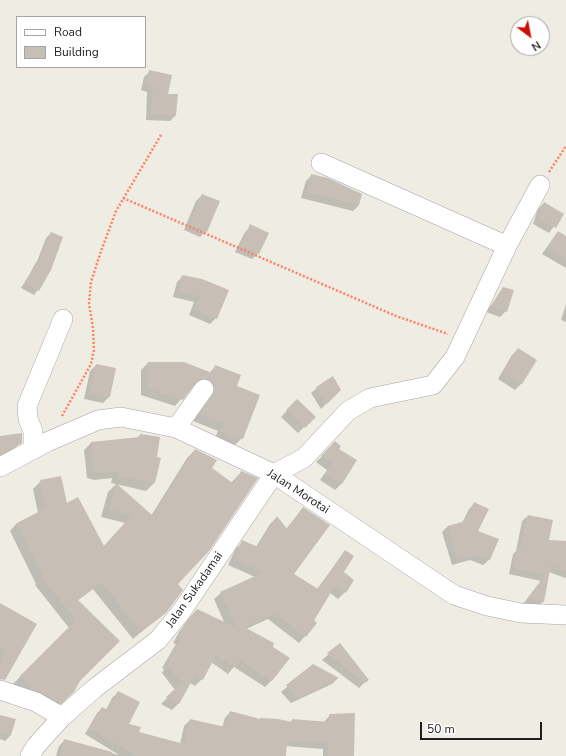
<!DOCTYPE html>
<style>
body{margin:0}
#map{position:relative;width:566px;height:756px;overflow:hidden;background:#efece3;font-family:"Nunito Sans",sans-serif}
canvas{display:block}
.legend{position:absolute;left:16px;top:16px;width:130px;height:52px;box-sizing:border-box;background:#fff;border:1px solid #a5a5a5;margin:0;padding:5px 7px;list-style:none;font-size:12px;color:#1e1e1e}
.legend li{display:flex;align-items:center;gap:8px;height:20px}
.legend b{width:20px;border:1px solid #a5a5a5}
.north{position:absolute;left:510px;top:16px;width:40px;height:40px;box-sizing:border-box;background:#fff;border:1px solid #a5a5a5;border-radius:50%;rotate:148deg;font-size:11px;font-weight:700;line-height:16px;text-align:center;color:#1e1e1e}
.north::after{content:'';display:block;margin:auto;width:14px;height:18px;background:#cb0f00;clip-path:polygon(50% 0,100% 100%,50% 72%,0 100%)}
.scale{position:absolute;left:420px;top:722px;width:122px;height:18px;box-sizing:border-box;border:2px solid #1e1e1e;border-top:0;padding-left:5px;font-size:12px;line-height:14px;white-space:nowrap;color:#1e1e1e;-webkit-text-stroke:3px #fff;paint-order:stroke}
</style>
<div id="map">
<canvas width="566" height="756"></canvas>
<ul class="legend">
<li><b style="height:5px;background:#fff"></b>Road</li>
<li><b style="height:11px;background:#c7bfb6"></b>Building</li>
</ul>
<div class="north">N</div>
<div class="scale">50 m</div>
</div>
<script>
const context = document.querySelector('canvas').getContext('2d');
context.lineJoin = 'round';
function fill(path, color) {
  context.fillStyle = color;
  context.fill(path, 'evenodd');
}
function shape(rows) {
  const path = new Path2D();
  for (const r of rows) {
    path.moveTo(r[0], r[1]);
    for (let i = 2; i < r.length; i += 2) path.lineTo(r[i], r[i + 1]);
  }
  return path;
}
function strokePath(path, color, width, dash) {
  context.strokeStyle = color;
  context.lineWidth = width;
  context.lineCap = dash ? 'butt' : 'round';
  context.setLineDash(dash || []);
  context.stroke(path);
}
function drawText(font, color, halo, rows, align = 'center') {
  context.font = font + ' "Nunito Sans",sans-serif';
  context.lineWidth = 4;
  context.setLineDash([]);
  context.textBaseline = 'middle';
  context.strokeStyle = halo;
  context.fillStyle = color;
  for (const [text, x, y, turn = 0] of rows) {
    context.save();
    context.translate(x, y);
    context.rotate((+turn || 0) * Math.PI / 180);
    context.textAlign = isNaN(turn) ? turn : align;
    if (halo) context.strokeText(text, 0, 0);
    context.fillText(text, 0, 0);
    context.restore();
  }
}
const shadow = shape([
 [150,71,167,95,176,115,170,121,146,120,147,92,141,90,144,77],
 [312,175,359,205,353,211,301,198,306,181],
 [202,195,206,231,200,237,184,230,196,201],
 [544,203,563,214,549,233,533,224,538,209],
 [251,226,258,253,252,259,235,252,245,232],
 [558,232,566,237,566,268,542,254],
 [51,233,38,290,34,295,21,288,36,264,46,238],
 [183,276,201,280,216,318,210,324,189,315,194,302,173,297,177,282],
 [504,288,506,311,500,317,486,312],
 [566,304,566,322,561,320],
 [518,349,536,360,521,384,515,390,498,379,512,355],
 [148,363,209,373,216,366,236,387,242,438,235,445,215,438,218,431,193,421,208,398,197,385,193,385,175,406,141,395,141,370],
 [96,365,109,397,103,403,84,399,90,371],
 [317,388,340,390,321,409,311,393],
 [297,400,314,417,298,433,281,417],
 [140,435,156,458,160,459,154,483,146,491,111,483,112,478,94,480,87,478,84,450,91,443,137,438],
 [0,437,21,442,15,448,0,456],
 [335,443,338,449,356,460,341,484,335,490,320,480,327,470,316,462],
 [195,450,210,469,231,483,241,472,177,584,165,612,133,639,93,589,77,601,80,681,65,700,52,711,12,685,69,628,35,585,36,584,10,531,17,523,38,513,33,489,41,481,67,505,103,547,125,523,101,517,108,492,116,484,151,516,187,458],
 [475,503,476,531,489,560,483,565,470,560,452,565,442,532,448,526,462,523,469,509],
 [303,508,293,574,317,589,345,551,342,573,345,592,338,599,330,593,305,636,299,643,268,619,246,629,272,680,265,687,234,667,228,674,211,662,202,679,195,686,190,683,179,703,172,710,161,704,175,690,162,673,164,669,162,668,176,644,173,643,179,632,190,617,197,610,225,624,214,599,221,593,255,577,228,565,236,548,243,542,256,547,270,524,277,517,286,529],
 [528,516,547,541,566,542,566,577,565,578,549,572,543,602,537,607,523,604,541,581,509,574,513,554,516,551,522,521],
 [0,607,8,609,8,672,0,680],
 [340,644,367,680,359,688,322,660],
 [313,665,337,679,332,684,291,703,281,692],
 [118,692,128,725,138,733,180,744,184,726,190,720,222,728,225,718,230,712,259,720,290,722,292,720,324,722,330,715,353,756,323,756,323,749,285,746,285,756,56,756,59,746,65,740,119,755,85,734,97,713,102,708,106,710,112,698],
 [0,716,11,735,5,741,0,739]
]);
const building = shape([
 [149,70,172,75,168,94,178,94,176,115,151,114,153,86,146,84],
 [311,174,328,178,362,194,359,205,307,192],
 [202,194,220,201,207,232,189,224],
 [544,202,564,214,556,228,539,218],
 [250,224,269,233,259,254,240,246],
 [558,231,566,236,566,259,547,247],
 [51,232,63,237,51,270,39,291,25,283,36,262,38,263],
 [182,275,202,279,229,290,217,319,194,309,200,296,178,291],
 [503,287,514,290,507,312,491,306],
 [518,348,537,360,522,384,503,373],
 [148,362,184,362,212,373,215,365,241,375,237,386,260,395,243,439,221,431,224,423,199,414,215,390,214,385,211,380,205,378,199,379,183,400,148,388],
 [96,364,116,368,110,397,90,393],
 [333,376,341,390,327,404,316,387],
 [297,399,316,417,305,428,286,410],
 [22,433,22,443,0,455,0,436],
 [140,434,160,437,157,457,161,458,155,483,118,476,119,471,102,473,94,471,91,442,140,437],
 [335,441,341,446,339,449,357,460,342,484,325,474,332,463,321,456],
 [195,449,217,460,212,468,234,484,241,471,258,478,209,551,178,584,183,590,172,605,166,613,141,632,102,582,78,600,120,641,80,681,74,692,61,704,41,692,30,689,31,683,19,677,76,620,42,577,43,576,17,523,46,508,40,480,61,476,67,503,78,497,104,546,132,515,109,509,116,483,153,516],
 [474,502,489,509,478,531,499,539,490,560,476,555,458,560,448,526,465,521],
 [303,507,330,525,294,574,318,589,345,550,354,556,344,572,354,580,346,593,335,586,314,620,317,623,306,637,275,613,244,627,274,643,273,647,290,658,272,681,240,660,235,667,216,655,203,680,195,675,179,704,166,697,182,683,168,666,170,662,168,661,182,637,179,636,185,624,197,609,237,628,220,592,264,572,234,559,242,540,258,547,277,516,287,529],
 [528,515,553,520,549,540,566,541,566,571,551,565,544,602,527,599,545,575,514,568,518,547,521,548],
 [0,603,37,624,5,680,0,679,0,662,6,649,0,648],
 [340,643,369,680,365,683,327,653],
 [313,664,339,678,297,698,286,685],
 [118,691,140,702,129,724,141,727,139,732,184,744,190,719,225,727,230,711,260,719,261,718,278,719,292,722,292,719,329,722,329,714,355,713,354,756,328,756,328,743,287,741,286,756,137,756,90,728,102,707,108,710],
 [0,715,16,719,11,735,0,732],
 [64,739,112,752,111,756,60,756]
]);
const path = shape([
 [549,172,566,146],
 [123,198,396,316,448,334],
 [62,416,91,364,94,350,93,328,89,304,91,282,101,251,116,211,161,135]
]);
const minor = shape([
 [321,163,507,246],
 [176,428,204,389],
 [33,450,33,431,28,419,27,406,63,319],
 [0,467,47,442,98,420,121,417,176,428,274,474,454,595,487,606,521,613,566,615],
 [0,690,36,702,62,717],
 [30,756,35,747,62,717,95,688,158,640,181,612,274,474,304,458,348,411,370,398,433,385,455,357,507,246,540,185]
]);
const streetNames = [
 ["Jalan Morotai",298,492,33],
 ["Jalan Sukadamai",195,590,-55]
];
fill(shadow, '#0003');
fill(building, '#c7bfb6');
strokePath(minor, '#a5a5a5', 20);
strokePath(path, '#ff8064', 2.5, [2, 2]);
strokePath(minor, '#fff', 19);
drawText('12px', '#1e1e1e', '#fff', streetNames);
</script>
